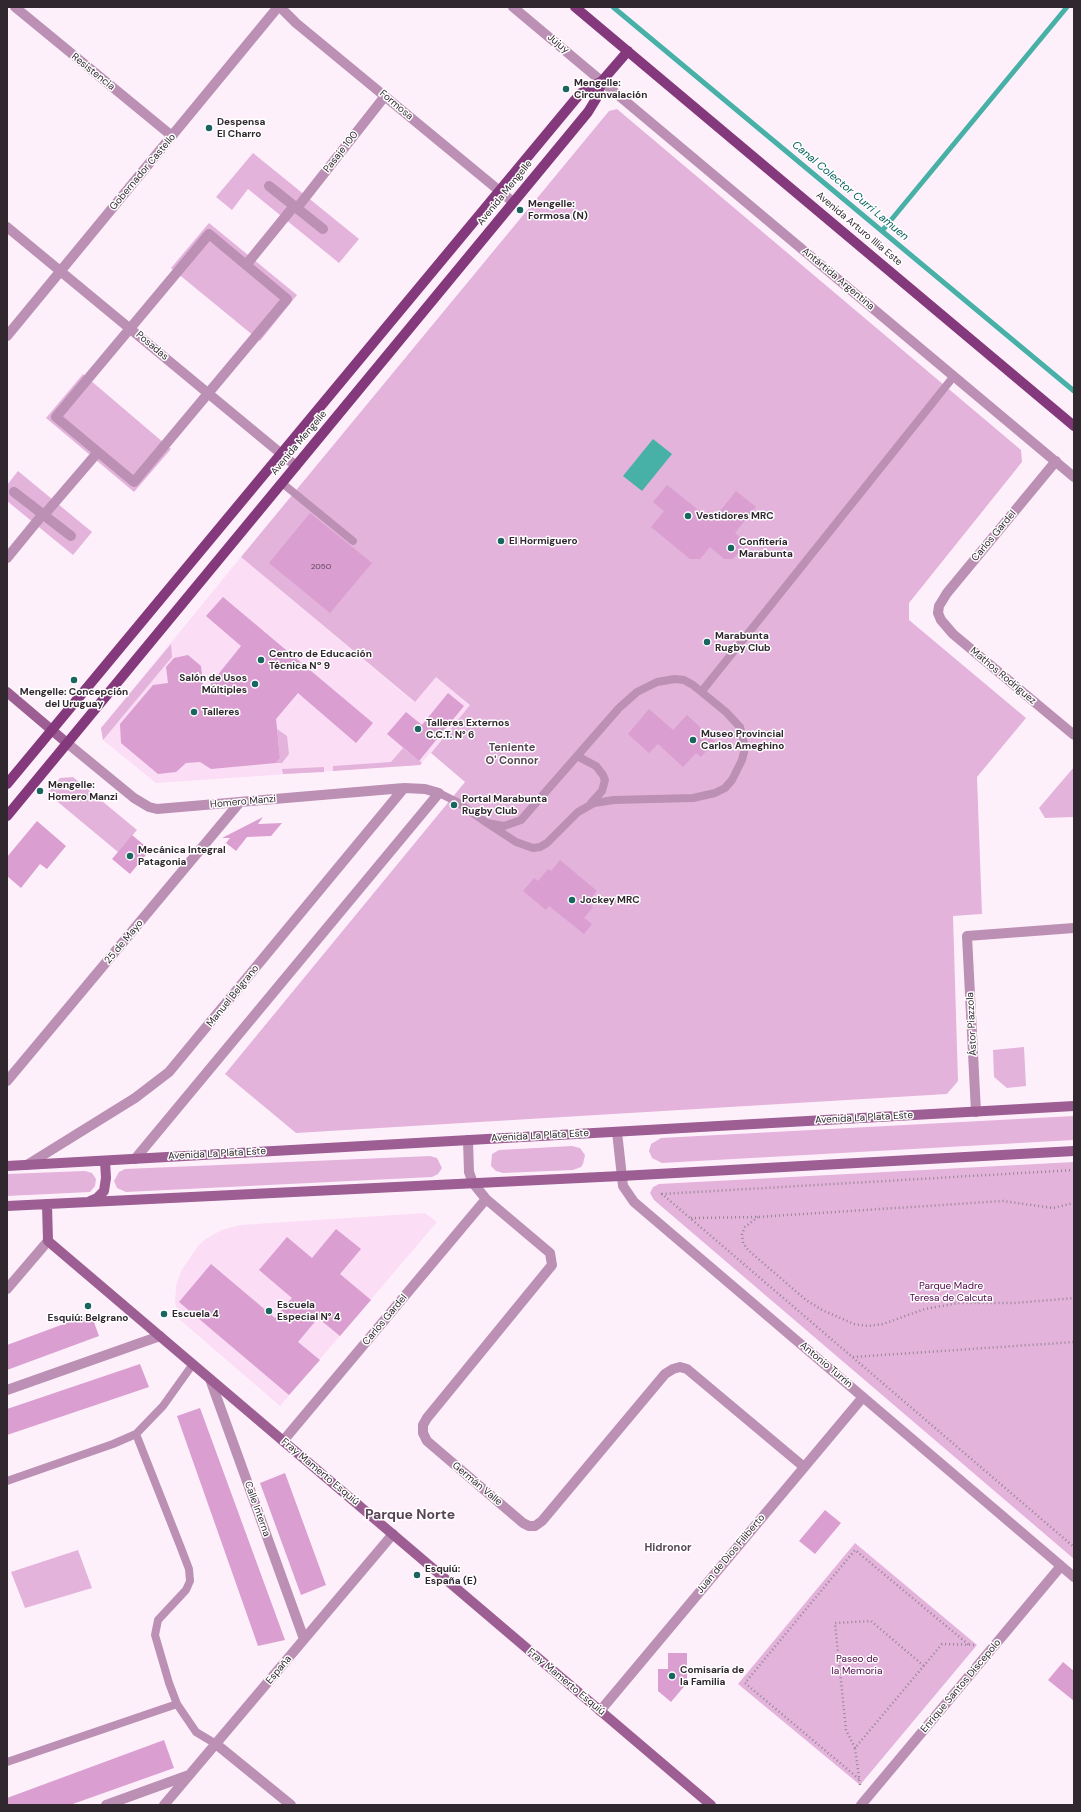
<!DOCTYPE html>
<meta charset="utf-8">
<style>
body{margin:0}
#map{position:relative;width:1081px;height:1812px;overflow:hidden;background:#fef0fb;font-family:"DM Sans",sans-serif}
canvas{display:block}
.frame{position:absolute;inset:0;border:8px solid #30272f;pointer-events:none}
</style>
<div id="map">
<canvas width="1081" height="1812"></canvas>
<div class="frame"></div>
</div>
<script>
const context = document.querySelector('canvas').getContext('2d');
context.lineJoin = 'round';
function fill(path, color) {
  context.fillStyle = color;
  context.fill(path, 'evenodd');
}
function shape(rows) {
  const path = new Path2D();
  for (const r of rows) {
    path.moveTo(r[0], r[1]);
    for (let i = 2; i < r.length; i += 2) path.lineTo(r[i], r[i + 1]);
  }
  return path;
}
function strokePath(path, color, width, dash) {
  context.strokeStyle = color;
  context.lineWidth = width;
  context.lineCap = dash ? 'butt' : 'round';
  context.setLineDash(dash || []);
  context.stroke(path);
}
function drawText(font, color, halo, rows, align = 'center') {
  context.font = font + ' "DM Sans",sans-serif';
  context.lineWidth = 3;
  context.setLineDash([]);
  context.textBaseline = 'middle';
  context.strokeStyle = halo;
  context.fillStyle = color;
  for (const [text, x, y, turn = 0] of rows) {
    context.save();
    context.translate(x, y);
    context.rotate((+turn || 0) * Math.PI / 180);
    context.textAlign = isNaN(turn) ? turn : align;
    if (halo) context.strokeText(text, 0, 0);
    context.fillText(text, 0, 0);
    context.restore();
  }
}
const built = shape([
 [241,557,414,702,436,676,471,705,420,765,156,783,103,740,101,728],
 [425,1213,437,1222,280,1406,179,1319,175,1302,176,1286,181,1271,198,1246,207,1238,222,1230,240,1225]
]);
const green = shape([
 [617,109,1021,450,1022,462,909,603,909,620,1026,718,977,777,982,914,953,916,958,1081,947,1094,296,1133,225,1074,465,782,431,753,470,705,436,677,415,702,241,557,609,111],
 [253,153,359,239,339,263,248,189,232,210,216,197],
 [209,223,297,295,260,341,171,268],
 [83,374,171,449,134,492,46,418],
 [18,471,92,532,73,555,7,501,7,485],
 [171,644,172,657,103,740,101,728],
 [277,729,287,736,289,754,282,763,276,763,280,758],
 [403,748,422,763,420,765,333,771,333,766,391,762],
 [324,767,324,772,283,774,282,769],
 [1074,767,1074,817,1045,818,1039,808],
 [73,777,137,830,118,852,47,793,60,778],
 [1024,1047,1026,1086,1007,1088,994,1077,993,1050],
 [1074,1116,1074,1140,662,1163,652,1158,649,1151,651,1144,661,1138],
 [572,1146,580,1148,585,1155,583,1164,581,1167,573,1170,503,1173,496,1171,491,1166,492,1154,499,1150],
 [430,1156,437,1158,442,1168,438,1174,432,1177,126,1192,117,1188,114,1181,119,1172,125,1169],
 [1074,1162,1074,1559,654,1200,650,1193,653,1187,659,1184],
 [85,1171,92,1173,96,1179,95,1186,90,1192,7,1196,7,1174],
 [855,1543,977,1645,860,1785,738,1684],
 [78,1550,92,1588,25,1608,11,1572]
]);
const water = shape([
 [653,439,672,454,642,491,623,476]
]);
const stream = shape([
 [613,7,1074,391],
 [882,231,1067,7]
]);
const building = shape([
 [667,485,712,521,736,491,756,507,735,533,741,538,742,548,733,559,724,559,710,547,700,559,690,559,651,527,664,511,653,502],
 [310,513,372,563,330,613,269,563],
 [223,597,373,723,356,743,298,693,276,719,280,758,276,763,211,769,200,762,186,763,176,772,158,774,121,743,120,724,153,685,168,683,166,667,174,658,188,655,201,666,204,692,241,646,206,616],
 [448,693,464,706,419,761,387,734,406,712,422,725],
 [649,709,673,730,687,715,715,741,701,757,696,753,683,767,658,744,649,753,628,734],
 [263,817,258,824,282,823,271,836,247,837,236,851,226,843,230,838,222,838],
 [37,821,66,846,47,869,40,864,21,888,7,876,7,857],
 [132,835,150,850,130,874,112,859],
 [560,860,597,891,587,903,593,907,584,918,592,924,584,934,549,906,546,910,523,891,534,878,538,881,548,869,551,871],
 [336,1229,361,1249,340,1274,371,1300,340,1336,318,1318,298,1342,320,1360,289,1395,179,1302,211,1264,275,1318,292,1298,259,1270,287,1237,312,1258],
 [91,1314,99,1336,7,1370,7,1345],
 [140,1364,149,1387,7,1435,7,1409],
 [200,1408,285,1640,258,1646,177,1416],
 [285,1473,326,1585,301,1595,260,1483],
 [825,1510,841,1523,815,1554,799,1541],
 [668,1653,687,1653,687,1683,671,1702,658,1691,658,1669,668,1669],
 [1063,1662,1074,1671,1074,1701,1048,1680],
 [164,1740,174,1768,70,1805,7,1805,7,1798]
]);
const path = shape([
 [1074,1170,662,1194,1074,1547],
 [758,1217,745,1227,742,1234,743,1243,748,1250,806,1300,822,1310,854,1324,868,1326,883,1324,925,1309,959,1303,1015,1303,1074,1298],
 [691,1218,758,1217,1003,1201,1053,1208,1074,1203],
 [853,1357,1074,1342],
 [855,1748,846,1730,835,1623,871,1621,924,1666],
 [859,1779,745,1683,855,1550,969,1645],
 [860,1785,855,1748,942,1644,977,1645]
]);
const lane = shape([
 [282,483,353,541],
 [702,691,954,376],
 [577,756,596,766,603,775,605,780,602,791,591,803],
 [439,793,457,802,487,823,516,842,533,848,540,847,547,843,578,812,594,803,614,800,693,798,715,793,725,788,732,780,742,760,745,748,740,727,726,712,693,685,684,680,675,679,657,682,637,692,619,708,521,820,504,826,487,823],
 [136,1434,181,1548,189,1569,190,1581,186,1590,158,1620,155,1635,169,1683,177,1704,196,1732,216,1744],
 [7,1481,113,1444,136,1434,163,1406,193,1364],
 [7,1762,177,1704]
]);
const street = shape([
 [15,7,172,136],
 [280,7,296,23,513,202],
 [513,7,1074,477],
 [269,186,323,229],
 [297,208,385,96],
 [7,227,296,466],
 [209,234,287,299,134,482,56,417,209,234],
 [246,265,294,206],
 [7,336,278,7],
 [1056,461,947,593,939,606,938,613,941,620,953,634,1074,735],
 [14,492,71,536],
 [44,515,98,452],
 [7,558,43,514],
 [67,743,134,798,149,807,157,809,404,788,425,789,439,793,135,1159],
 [7,1081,240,802],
 [976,1112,967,936,1074,928],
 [617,1132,623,1186,634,1202,1074,1577],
 [468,1140,469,1172,473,1183,486,1199,550,1253,552,1265,427,1418,423,1425,423,1433,427,1441,523,1523,529,1526,535,1526,542,1521,665,1374,673,1369,680,1367,687,1369,804,1467],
 [27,1165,135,1098,169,1072,404,788],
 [7,1289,48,1241],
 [210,1379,304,1639],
 [7,1390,160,1336],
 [283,1441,486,1199],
 [600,1711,863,1397],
 [216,1744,291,1805],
 [106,1805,189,1775],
 [164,1805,393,1534],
 [861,1805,1061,1566]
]);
const secondary = shape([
 [7,692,67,743],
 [7,1166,1074,1106],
 [90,1201,97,1198,104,1191,106,1178,105,1161],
 [47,1204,48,1241,711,1805],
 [7,1206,621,1176,1074,1151]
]);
const primary = shape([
 [575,7,1074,426],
 [7,784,574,101,581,93,602,81],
 [7,816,588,112,596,99,602,81,628,51]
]);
const markers = [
 [566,89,4,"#19655f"],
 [209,128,4,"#19655f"],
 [520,210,4,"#19655f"],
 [688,516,4,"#19655f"],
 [501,541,4,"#19655f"],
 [731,548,4,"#19655f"],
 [707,642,4,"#19655f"],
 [261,660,4,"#19655f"],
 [74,680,4,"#19655f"],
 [255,684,4,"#19655f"],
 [194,712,4,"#19655f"],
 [418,729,4,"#19655f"],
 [693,740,4,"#19655f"],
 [40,791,4,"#19655f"],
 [454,805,4,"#19655f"],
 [130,856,4,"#19655f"],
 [572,900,4,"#19655f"],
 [88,1306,4,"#19655f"],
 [269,1311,4,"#19655f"],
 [164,1314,4,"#19655f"],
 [417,1575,4,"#19655f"],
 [672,1676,4,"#19655f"]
];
const numberNames = [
 ["2050",321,567]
];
const streetNames = [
 ["Jujuy",558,44,40],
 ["Resistencia",93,72,39],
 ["Formosa",396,105,40],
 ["Pasaje 100",341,152,-52],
 ["Gobernador Castello",143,172,-50],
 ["Avenida Mengelle",505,193,-51],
 ["Avenida Arturo Illia Este",859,229,40],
 ["Antártida Argentina",838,279,40],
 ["Posadas",152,346,40],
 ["Avenida Mengelle",299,443,-50],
 ["Carlos Gardel",994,536,-50],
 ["Mathos Rodríguez",1003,676,40],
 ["Homero Manzi",243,802,-5],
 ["25 de Mayo",124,942,-50],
 ["Manuel Belgrano",233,996,-51],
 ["Ástor Piazzola",972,1024,-93],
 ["Avenida La Plata Este",864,1118,-3],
 ["Avenida La Plata Este",540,1136,-3],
 ["Avenida La Plata Este",217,1154,-3],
 ["Carlos Gardel",385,1320,-50],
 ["Antonio Turrín",826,1365,40],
 ["Fray Mamerto Esquiú",320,1472,40],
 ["Germán Valle",477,1484,40],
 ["Calle Interna",257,1509,70],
 ["Juan de Dios Filiberto",731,1554,-50],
 ["España",279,1670,-50],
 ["Fray Mamerto Esquiú",566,1682,40],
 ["Enrique Santos Discepolo",961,1686,-50]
];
const poiNames = [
 ["Mengelle:",574,83],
 ["Circunvalación",574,95],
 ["Despensa",217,122],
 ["El Charro",217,134],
 ["Mengelle:",528,204],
 ["Formosa (N)",528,216],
 ["Vestidores MRC",696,516],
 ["El Hormiguero",509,541],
 ["Confitería",739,542],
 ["Marabunta",739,554],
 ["Marabunta",715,636],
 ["Rugby Club",715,648],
 ["Centro de Educación",269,654],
 ["Técnica Nº 9",269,666],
 ["Salón de Usos",247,678,"right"],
 ["Múltiples",247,690,"right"],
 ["Mengelle: Concepción",74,692,"center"],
 ["del Uruguay",74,704,"center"],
 ["Talleres",202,712],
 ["Talleres Externos",426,723],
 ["C.C.T. N° 6",426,735],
 ["Museo Provincial",701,734],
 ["Carlos Ameghino",701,746],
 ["Mengelle:",48,785],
 ["Homero Manzi",48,797],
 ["Portal Marabunta",462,799],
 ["Rugby Club",462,811],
 ["Mecánica Integral",138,850],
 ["Patagonia",138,862],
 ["Jockey MRC",580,900],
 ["Escuela",277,1305],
 ["Especial N° 4",277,1317],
 ["Escuela 4",172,1314],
 ["Esquiú: Belgrano",88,1318,"center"],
 ["Esquiú:",425,1569],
 ["España (E)",425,1581],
 ["Comisaría de",680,1670],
 ["la Familia",680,1682]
];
const parkNames = [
 ["Parque Madre",951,1286],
 ["Teresa de Calcuta",951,1298],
 ["Paseo de",857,1659],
 ["la Memoria",857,1671]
];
const waterNames = [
 ["Canal Colector Curri Lamuen",850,191,40]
];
const neighbourhoodNames = [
 ["Teniente",512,748],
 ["O' Connor",512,761],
 ["Hidronor",668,1548]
];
const districtNames = [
 ["Parque Norte",410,1515]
];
fill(built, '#fbddf6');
fill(green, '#e4b3dc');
fill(water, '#47b1a8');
strokePath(stream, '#47b1a8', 5);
fill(building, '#da9ed1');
strokePath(path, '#928690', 2.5, [1, 3]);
strokePath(lane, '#bb90b4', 8);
strokePath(street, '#bb90b4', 10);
strokePath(secondary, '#9c5e93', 10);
strokePath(primary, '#84397c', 10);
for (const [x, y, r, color] of markers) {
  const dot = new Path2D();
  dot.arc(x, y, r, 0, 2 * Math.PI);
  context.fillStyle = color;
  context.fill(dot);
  strokePath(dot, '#fff', 1.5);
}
drawText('8px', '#5a4558', null, numberNames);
drawText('10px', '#30272f', '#fff', streetNames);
drawText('bold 10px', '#30272f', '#fff', poiNames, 'left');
drawText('10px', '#4c0246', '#fff', parkNames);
drawText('italic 11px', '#04615c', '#fff', waterNames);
drawText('bold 11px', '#594655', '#fff', neighbourhoodNames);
drawText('bold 14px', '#594655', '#fff', districtNames);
</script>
